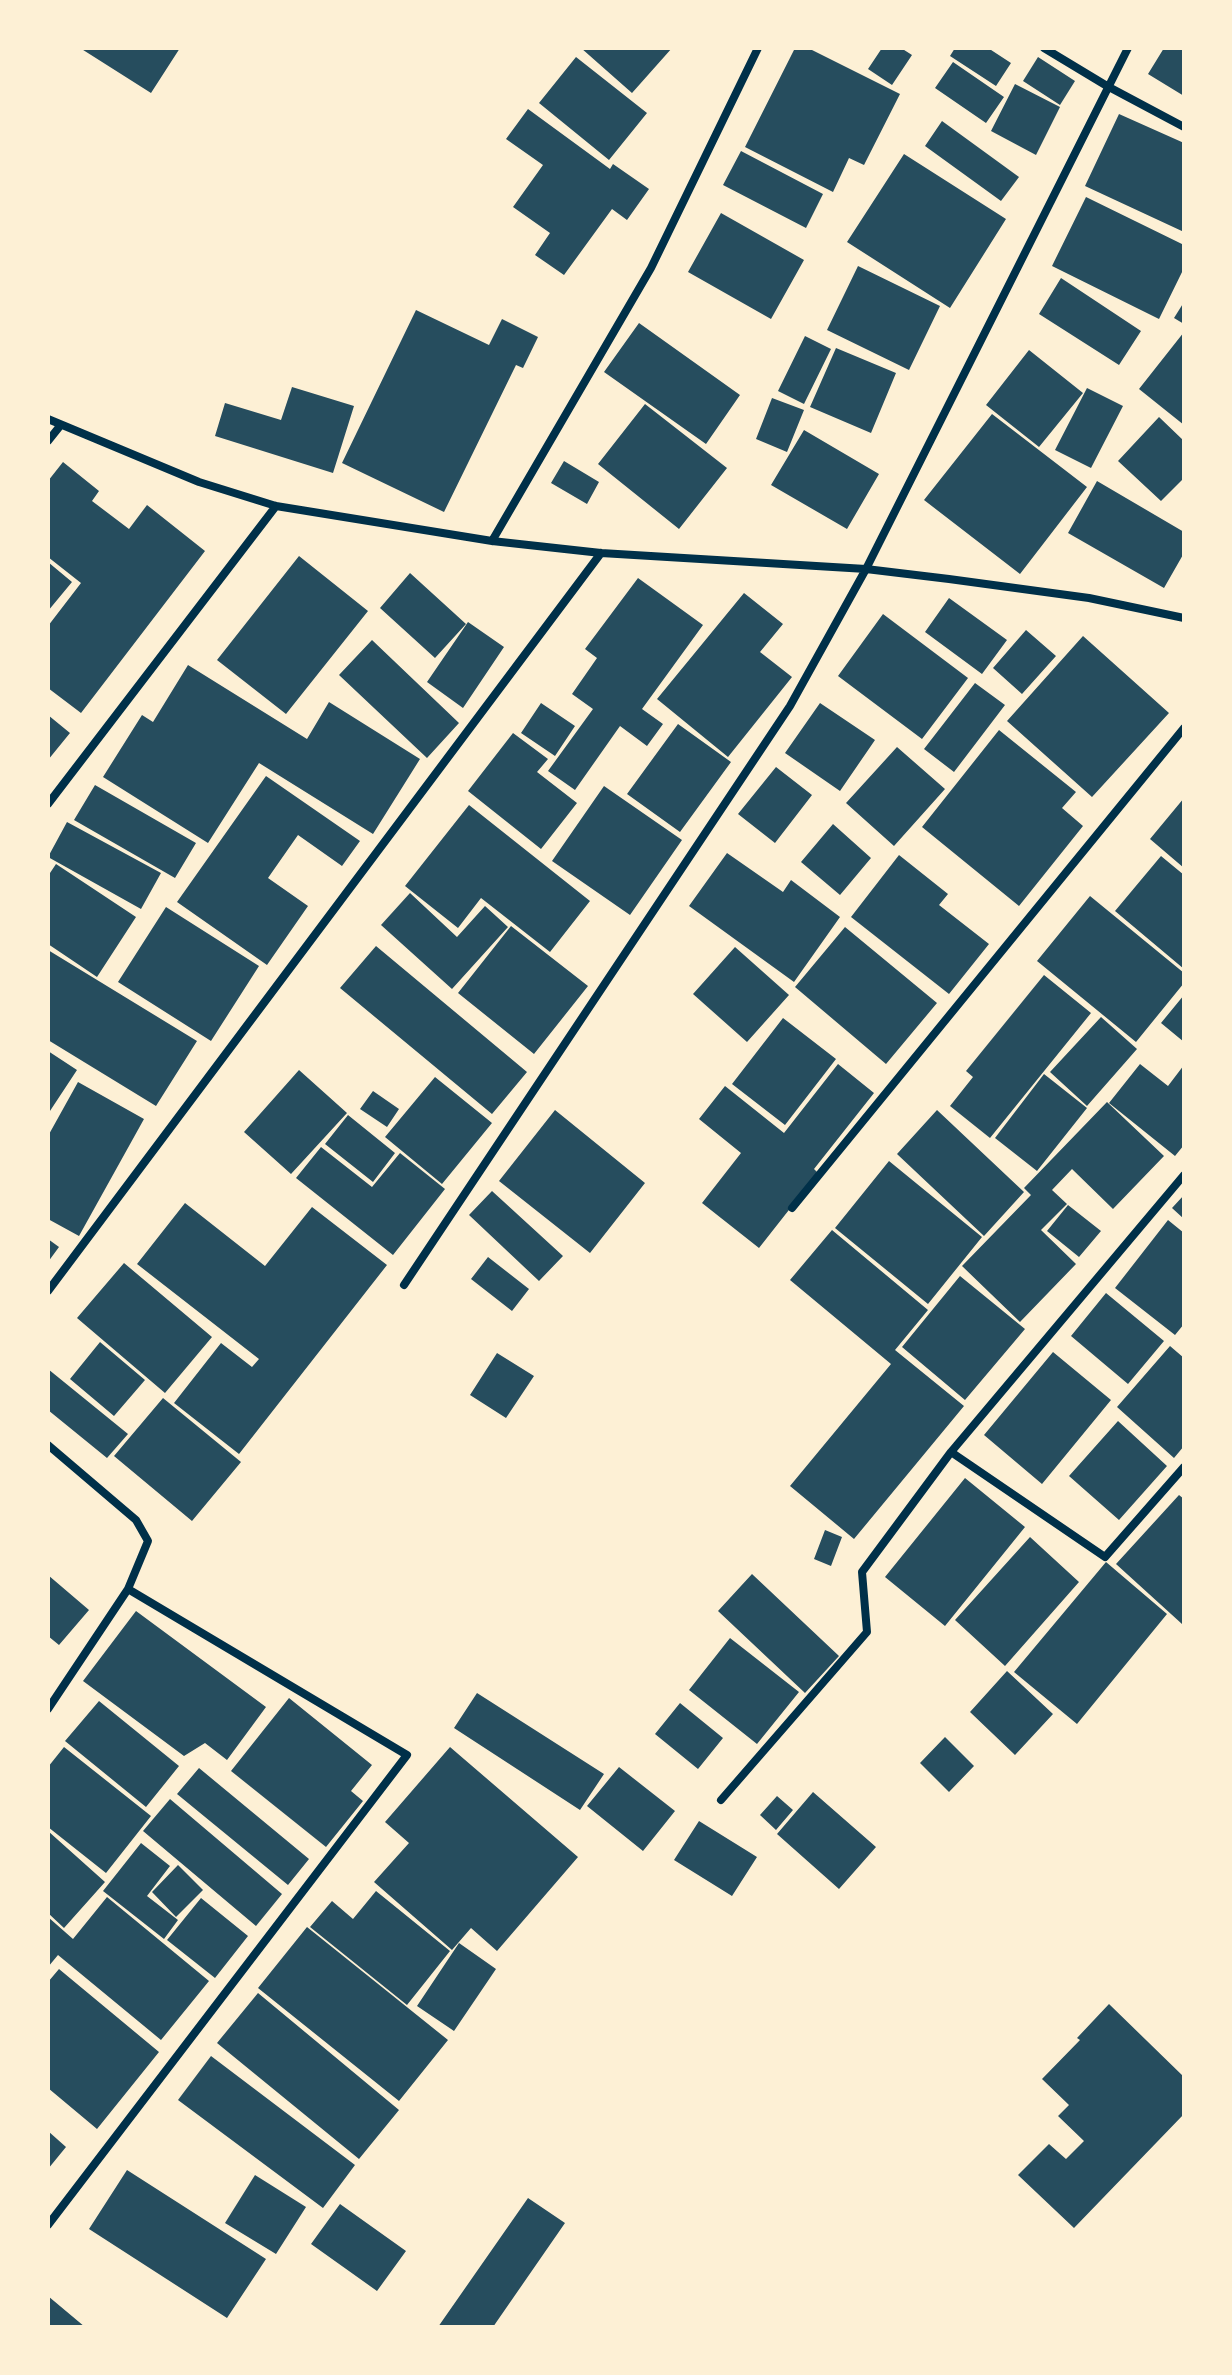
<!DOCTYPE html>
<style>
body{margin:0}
#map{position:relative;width:1232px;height:2375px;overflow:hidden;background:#fdf0d5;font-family:Signika,sans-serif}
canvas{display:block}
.frame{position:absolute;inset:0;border:50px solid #fdf0d5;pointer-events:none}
</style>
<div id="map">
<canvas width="1232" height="2375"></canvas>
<div class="frame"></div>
</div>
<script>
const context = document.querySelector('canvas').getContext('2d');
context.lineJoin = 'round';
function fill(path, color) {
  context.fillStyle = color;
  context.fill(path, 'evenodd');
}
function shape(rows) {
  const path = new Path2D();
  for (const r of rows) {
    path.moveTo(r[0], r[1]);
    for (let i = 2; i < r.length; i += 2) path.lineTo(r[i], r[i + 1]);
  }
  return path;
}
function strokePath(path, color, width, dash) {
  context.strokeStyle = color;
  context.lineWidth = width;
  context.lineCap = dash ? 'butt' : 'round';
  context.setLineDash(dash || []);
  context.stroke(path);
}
const building = shape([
 [80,48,180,48,151,93],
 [581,48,672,48,632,93],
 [795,48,808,48,900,94,864,165,849,158,833,192,745,147],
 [882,48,901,48,912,55,892,85,868,69],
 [955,48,988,48,1011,63,996,86,950,56],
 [1164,48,1184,48,1184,96,1148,74],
 [576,57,647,113,609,160,539,103],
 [1038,57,1075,81,1060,105,1023,81],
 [953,62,1004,97,986,123,935,88],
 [1015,84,1060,107,1036,155,991,131],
 [528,109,610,169,613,164,649,189,627,220,612,209,564,275,535,255,550,233,513,207,543,165,506,139],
 [1119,114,1184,143,1184,232,1085,186],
 [942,121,1019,177,1001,201,925,146],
 [741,151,823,194,806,228,723,185],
 [904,154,1006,219,950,308,847,242],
 [1086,197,1184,245,1184,268,1159,319,1052,266],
 [721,213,804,260,771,319,688,272],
 [858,266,940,306,909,370,827,330],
 [1061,278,1141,331,1119,365,1039,314],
 [1184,302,1184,324,1174,318],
 [416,310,489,345,502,319,538,337,523,368,516,365,444,512,342,463],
 [639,323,740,395,706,444,604,372],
 [1184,332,1184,425,1139,389],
 [805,336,831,349,804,404,778,391],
 [836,348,896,373,871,433,810,407],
 [1029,350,1083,393,1039,447,986,405],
 [292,387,354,406,333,473,215,436,225,403,281,420],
 [1087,388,1123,406,1091,468,1055,450],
 [772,398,804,410,787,452,756,439],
 [645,404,727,468,679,529,598,464],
 [992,414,1087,487,1020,574,924,500],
 [1159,417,1184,441,1184,478,1161,501,1118,461],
 [804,430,879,474,847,529,771,485],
 [564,461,599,482,587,504,551,483],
 [63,462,99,491,92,501,129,529,147,505,205,551,81,713,48,688,48,626,81,583,48,557,48,481],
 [1097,481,1184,532,1184,553,1164,588,1068,533],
 [299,556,368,611,286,714,217,660],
 [48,562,72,582,48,611],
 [410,573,466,624,435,658,380,608],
 [638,578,703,625,642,709,663,724,647,746,620,726,575,790,548,771,593,709,572,694,597,658,585,649],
 [744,593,783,624,760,652,792,677,728,757,657,699],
 [949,598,1007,640,982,674,925,632],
 [883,614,968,678,922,739,838,676],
 [468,622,504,647,463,708,427,682],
 [1026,630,1056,656,1022,694,993,668],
 [1083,636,1169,713,1092,797,1007,721],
 [372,640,459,723,427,758,339,675],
 [188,665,307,739,329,702,420,759,373,834,259,763,208,843,103,777,142,715,153,722],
 [975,683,1005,705,954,772,924,749],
 [541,703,575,726,555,756,521,733],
 [820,703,875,740,840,791,785,753],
 [48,715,70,733,48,760],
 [678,724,731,762,680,832,627,794],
 [999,730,1076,792,1062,808,1083,826,1019,906,922,827],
 [513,733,548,759,537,772,577,803,541,849,468,791],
 [897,747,945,789,894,846,846,803],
 [776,767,812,795,775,843,738,814],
 [266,776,360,841,342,866,298,835,268,878,308,906,267,965,177,902],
 [95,785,196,843,175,878,74,820],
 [604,786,682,840,630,915,552,861],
 [1184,798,1184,868,1150,839],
 [469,805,590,901,550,952,481,898,458,928,405,886],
 [67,822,161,873,141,909,48,857],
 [833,824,871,858,840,895,801,862],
 [727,853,783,892,791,880,840,917,794,982,689,906],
 [899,855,948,894,939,905,989,944,949,994,851,917],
 [1161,856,1184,875,1184,969,1115,911],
 [56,864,136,917,97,977,48,944,48,876],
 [410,893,457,937,485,906,508,927,452,989,381,925],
 [1090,896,1184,973,1184,983,1136,1042,1037,961],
 [166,907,259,966,211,1041,118,982],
 [511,926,588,986,534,1054,458,993],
 [845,927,937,1003,886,1064,795,987],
 [376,946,527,1072,492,1114,340,988],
 [735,947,789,995,747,1042,693,994],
 [48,950,197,1041,156,1106,48,1040],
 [1044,975,1091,1013,990,1138,950,1106,973,1077,966,1071],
 [1184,995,1184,1042,1161,1023],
 [1101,1017,1137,1049,1087,1106,1050,1072],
 [783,1018,836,1059,785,1125,732,1084],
 [48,1051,77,1070,48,1114],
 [838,1064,874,1093,814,1169,818,1173,759,1248,702,1203,741,1153,699,1119,725,1086,784,1133],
 [1140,1064,1168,1086,1184,1065,1184,1145,1175,1156,1109,1103],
 [299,1070,347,1113,291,1174,244,1132],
 [1044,1074,1087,1108,1037,1171,995,1138],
 [435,1077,492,1123,442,1184,385,1137],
 [78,1082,144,1119,79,1236,48,1219,48,1136],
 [373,1091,399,1109,387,1127,360,1109],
 [1107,1102,1164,1156,1113,1209,1072,1169,1052,1190,1067,1204,1041,1230,1076,1264,1020,1322,962,1266,1031,1195,1024,1188],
 [555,1110,645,1183,590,1253,499,1181],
 [937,1110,1024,1192,984,1236,897,1154],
 [348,1115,395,1153,373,1182,325,1144],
 [321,1147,372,1187,400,1153,445,1189,393,1255,296,1178],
 [889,1161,982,1237,928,1304,835,1228],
 [492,1191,563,1256,539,1281,469,1215],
 [1184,1195,1184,1219,1172,1208],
 [185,1203,265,1266,312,1207,387,1265,239,1454,174,1403,221,1343,252,1367,259,1359,137,1264],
 [1068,1205,1101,1231,1079,1257,1047,1231],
 [1168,1220,1184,1233,1184,1324,1175,1335,1115,1288],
 [832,1230,928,1310,895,1350,964,1406,854,1539,790,1486,891,1364,790,1280],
 [48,1239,59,1247,48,1262],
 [488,1257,529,1289,512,1311,471,1279],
 [124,1263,212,1337,165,1393,77,1318],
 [960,1276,1025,1329,965,1400,902,1347],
 [1106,1293,1164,1341,1128,1384,1071,1336],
 [100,1342,145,1380,114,1416,70,1379],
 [1170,1346,1184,1358,1184,1446,1174,1458,1117,1407],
 [1053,1352,1111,1400,1042,1484,984,1435],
 [497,1353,534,1376,506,1418,470,1395],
 [48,1369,128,1434,107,1458,48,1410],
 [163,1398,241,1462,192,1521,114,1456],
 [1118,1421,1167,1466,1119,1520,1069,1476],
 [965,1478,1025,1527,945,1626,885,1577],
 [1179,1495,1184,1499,1182,1624,1116,1564],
 [825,1530,842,1537,831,1566,814,1559],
 [1030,1537,1079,1582,1005,1666,955,1620],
 [1106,1562,1167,1614,1077,1724,1014,1672],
 [752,1574,839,1656,805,1693,718,1611],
 [48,1575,89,1610,59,1645,48,1636],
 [136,1611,266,1707,227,1760,205,1743,184,1756,83,1681],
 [730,1638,799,1692,757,1744,689,1690],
 [1007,1671,1053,1714,1015,1755,970,1712],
 [477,1693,604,1774,580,1810,454,1728],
 [289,1698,372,1765,351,1791,363,1801,326,1847,231,1771],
 [99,1701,179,1766,146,1807,65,1741],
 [680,1703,723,1738,698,1769,655,1734],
 [945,1737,974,1766,949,1792,920,1763],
 [64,1747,151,1816,106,1873,48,1827,48,1767],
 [450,1747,578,1857,497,1951,471,1928,452,1950,374,1882,409,1843,385,1822],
 [619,1767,675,1811,643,1851,587,1806],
 [199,1768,309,1859,288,1885,177,1794],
 [813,1792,876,1847,839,1889,777,1834],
 [777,1796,793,1810,776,1830,760,1815],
 [170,1799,282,1894,256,1926,143,1831],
 [699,1821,757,1857,732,1896,674,1860],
 [48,1831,105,1882,64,1928,48,1913],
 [141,1843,170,1866,147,1896,178,1920,164,1939,103,1891],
 [178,1865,203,1890,176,1917,152,1892],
 [376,1891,450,1951,407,2005,310,1927,332,1901,353,1919],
 [107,1897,209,1981,161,2040,58,1955,48,1967,48,1917,73,1939],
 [201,1898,248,1936,215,1978,167,1940],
 [307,1927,448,2040,399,2101,258,1988],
 [459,1943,496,1969,454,2031,417,2006],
 [59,1969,159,2052,97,2129,48,2088,48,1982],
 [258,1993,399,2110,359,2159,217,2043],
 [1109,2004,1184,2077,1184,2114,1074,2228,1018,2175,1049,2144,1066,2159,1084,2141,1058,2116,1069,2105,1042,2079,1080,2040,1077,2038],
 [211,2056,355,2165,323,2208,178,2100],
 [48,2131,66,2147,48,2169],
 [127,2170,266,2259,227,2318,89,2229],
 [255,2175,306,2207,276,2254,225,2223],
 [528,2198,565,2223,493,2327,438,2327],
 [340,2204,406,2251,377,2291,311,2244],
 [48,2296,85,2327,48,2327]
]);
const minor = shape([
 [1044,48,1107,86,1184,127],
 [48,419,199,482,276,506,492,541,601,553,866,569,949,579,1089,598,1184,618],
 [48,441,60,426],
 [492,541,651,268,758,48],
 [48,804,276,506],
 [792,1208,1184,728],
 [404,1285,790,706,866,569,1128,48],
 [48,1291,601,553],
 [48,1445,136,1520,148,1541,128,1589,48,1709],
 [951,1452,1105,1557,1184,1467],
 [721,1800,867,1632,862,1572,951,1452,1184,1175],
 [48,2225,407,1755,128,1589]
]);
fill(building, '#264d5e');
strokePath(minor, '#003049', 8);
</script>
